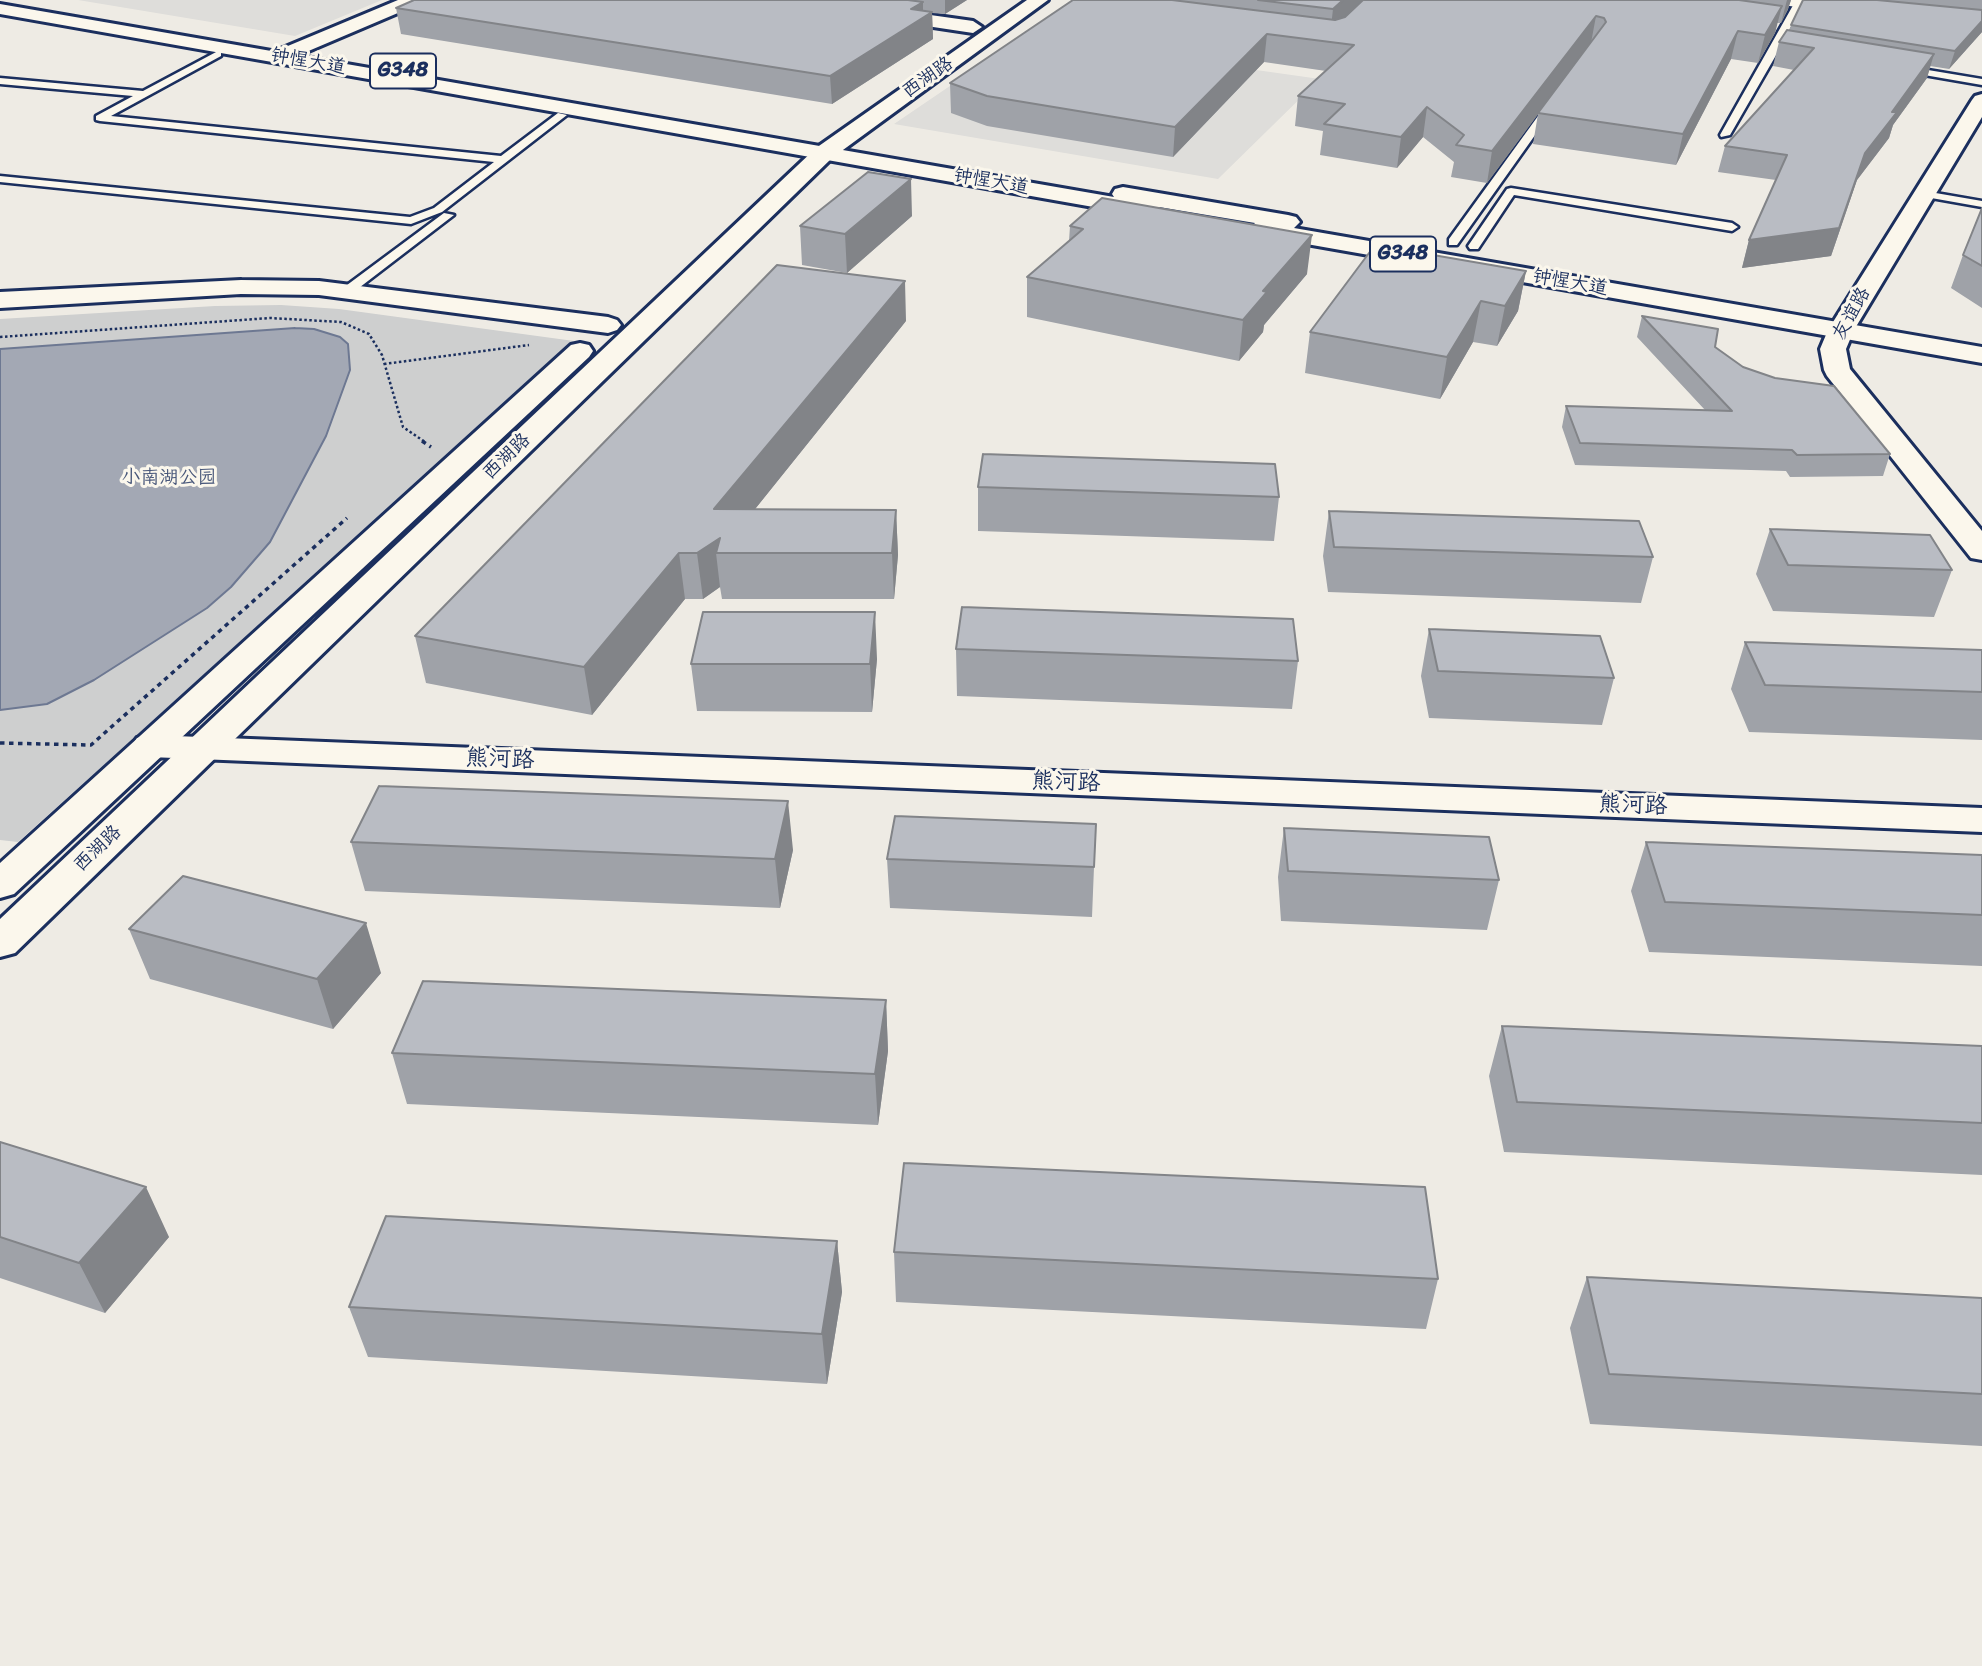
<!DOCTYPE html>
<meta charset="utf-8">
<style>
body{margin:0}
canvas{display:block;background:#eeebe4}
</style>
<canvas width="1982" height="1666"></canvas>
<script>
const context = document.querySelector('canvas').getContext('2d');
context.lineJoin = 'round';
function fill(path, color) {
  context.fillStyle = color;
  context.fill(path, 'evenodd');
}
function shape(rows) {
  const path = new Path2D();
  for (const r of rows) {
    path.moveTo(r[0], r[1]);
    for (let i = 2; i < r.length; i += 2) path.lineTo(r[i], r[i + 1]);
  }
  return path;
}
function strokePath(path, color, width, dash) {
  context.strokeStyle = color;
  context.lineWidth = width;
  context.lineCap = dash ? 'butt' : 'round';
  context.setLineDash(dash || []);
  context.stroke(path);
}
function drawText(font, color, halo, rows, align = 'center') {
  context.font = font + ' Sriracha,"LXGW WenKai TC",sans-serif';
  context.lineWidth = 6;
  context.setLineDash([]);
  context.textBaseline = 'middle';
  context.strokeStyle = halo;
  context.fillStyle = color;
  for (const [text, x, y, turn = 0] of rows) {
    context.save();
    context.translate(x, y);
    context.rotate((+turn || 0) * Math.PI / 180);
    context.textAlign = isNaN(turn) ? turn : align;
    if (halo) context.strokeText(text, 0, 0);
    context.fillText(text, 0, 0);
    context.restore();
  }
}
const built = shape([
 [78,0,382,0,295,36],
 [1022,37,1320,79,1218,179,894,124]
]);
const green = shape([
 [281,305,339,309,574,341,18,842,0,840,0,319,215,306]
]);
const water = shape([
 [295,328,314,329,340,337,348,344,350,370,326,436,270,542,231,587,207,608,94,680,47,704,0,710,0,349,295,328]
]);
const pathFar1 = shape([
 [0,337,270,318,341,322,369,334,382,355,403,427,425,442],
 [384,364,529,345]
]);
const path = shape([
 [422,441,431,447],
 [0,743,91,745,347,518]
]);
const lane = shape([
 [1796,0,1804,0,1782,45,1807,52,1802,55,1779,50,1730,135,1721,137,1720,135,1796,0],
 [218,51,221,52,221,56,111,116,501,156,558,113,567,115,442,212,411,224,0,182,0,176,410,217,434,208,494,162,100,121,96,120,96,116,133,96,0,84,0,78,143,91,218,51],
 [1904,66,1982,79,1982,85,1901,71,1899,69,1904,66],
 [1546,105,1555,107,1457,245,1449,245,1449,239,1546,105],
 [1511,188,1732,223,1738,227,1732,231,1514,195,1478,249,1470,249,1468,246,1507,189,1511,188],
 [1924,191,1982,201,1982,207,1920,196,1918,194,1924,191],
 [444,213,454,215,351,294,343,294,343,288,444,213]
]);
const street = shape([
 [398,0,422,0,419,4,285,61,278,63,268,57,271,53,398,0],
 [778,0,824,0,973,21,982,27,973,33,787,5,778,0],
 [1771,0,1830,0,1854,3,1863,8,1854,13,1780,5,1771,0],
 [1982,94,1982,117,1854,330,1846,349,1850,369,1982,531,1982,560,1971,558,1827,376,1824,370,1820,349,1828,330,1972,100,1975,96,1982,94],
 [241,280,319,281,608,317,617,320,621,325,617,330,608,333,319,295,241,294,0,308,0,292,241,280],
 [150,735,1982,808,1982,832,150,757,137,754,132,746,137,738,150,735]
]);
const secondary = shape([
 [1027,0,1048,0,832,158,15,953,0,957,0,919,816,148,1027,0],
 [580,343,589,345,593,351,589,357,14,894,0,898,0,863,571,345,580,343]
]);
const highway = shape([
 [0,4,1114,197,1112,194,1115,189,1123,187,1288,215,1296,217,1300,222,1294,228,1982,347,1982,363,1261,236,1253,234,1249,229,1255,223,1159,207,1161,210,1158,215,1150,217,0,14,0,4]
]);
const wall = shape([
 [414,0,967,0,945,14,932,13,933,39,832,104,401,34,396,8],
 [1073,0,1791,0,1788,9,1781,23,1777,23,1775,33,1758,63,1731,59,1676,165,1533,144,1538,114,1487,183,1451,177,1454,162,1423,137,1397,168,1320,155,1323,131,1295,126,1298,96,1326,71,1264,62,1173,157,987,126,951,113,950,83],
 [1803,0,1982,0,1982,32,1949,69,1930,66,1927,78,1893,125,1889,138,1857,180,1831,256,1742,268,1749,240,1776,180,1718,172,1725,146,1794,70,1773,66,1779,42,1789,30],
 [1982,208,1982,308,1951,288,1963,255],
 [912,216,847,273,802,265,800,226],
 [1070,226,1307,274,1264,325,1263,332,1239,361,1027,317,1027,277,1069,241],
 [1526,271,1518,311,1497,346,1473,342,1440,399,1305,373,1310,332],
 [1642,316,1715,347,1743,367,1890,454,1883,476,1790,477,1786,471,1575,465,1562,427,1566,406,1705,410,1637,337],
 [906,321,755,509,896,510,898,555,894,599,722,599,720,587,703,599,685,599,592,715,426,683,415,636],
 [978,487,1279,497,1274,541,978,531],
 [1329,511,1653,557,1641,603,1328,592,1323,556],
 [1770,529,1952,570,1934,617,1773,611,1756,574],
 [1429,629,1614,678,1602,725,1429,718,1421,676],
 [1745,642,1982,650,1982,740,1749,732,1731,689],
 [956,649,1298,661,1292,709,957,696],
 [877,659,872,712,697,711,691,664],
 [1284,828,1499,880,1487,930,1281,921,1278,877],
 [351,842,793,850,780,908,365,891],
 [1646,842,1982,855,1982,966,1649,952,1631,891],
 [887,859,1094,867,1092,917,890,908],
 [129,929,381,973,333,1029,150,979],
 [886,1000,888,1051,878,1125,407,1104,392,1053],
 [1502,1026,1982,1123,1982,1175,1504,1152,1489,1076],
 [0,1142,169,1237,105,1313,0,1278],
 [837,1241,842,1292,827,1384,368,1357,349,1307],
 [894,1252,1438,1279,1426,1329,896,1302],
 [1587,1277,1982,1298,1982,1446,1590,1424,1570,1328]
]);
const shadedWall = shape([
 [945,0,967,0,945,14],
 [1343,0,1370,0,1330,36,1333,9],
 [1787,0,1791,0,1788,9,1781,23],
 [923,2,923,18,932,12,933,39,832,104,830,76,911,9],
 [1782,6,1775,33,1758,63,1765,35],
 [1596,16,1591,43,1487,183,1492,151],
 [1982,21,1982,32,1949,69,1955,51],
 [1738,31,1731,59,1676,165,1683,134],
 [1267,34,1264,62,1173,157,1175,127],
 [1934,54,1927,78,1893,125,1889,138,1857,180,1831,256,1742,268,1749,240,1865,153,1892,112],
 [1427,107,1423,137,1397,168,1401,137],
 [911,179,912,216,847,273,845,234],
 [1312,235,1307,274,1264,325,1263,332,1239,361,1243,320,1263,291],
 [1526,271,1518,311,1497,346,1505,306],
 [905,281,906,321,719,554,719,553,716,553,720,587,703,599,697,553,714,509],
 [1481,301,1473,342,1440,399,1447,357],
 [896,510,898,555,894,599,892,553],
 [679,553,685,599,592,715,584,667],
 [875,612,877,659,872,712,870,664],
 [788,801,793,850,780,908,775,859],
 [366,923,381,973,333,1029,317,979],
 [886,1000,888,1051,878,1125,875,1074],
 [146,1187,169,1237,105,1313,79,1263],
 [837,1241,842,1292,827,1384,822,1334]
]);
const building = shape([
 [414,0,908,0,923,2,911,9,932,12,830,76,396,8,414,0],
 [1073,0,1172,0,1335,20,1345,17,1363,0,1739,0,1782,6,1765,35,1738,31,1683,134,1538,113,1606,22,1604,18,1596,16,1492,151,1456,145,1464,135,1427,107,1401,137,1324,124,1345,104,1298,96,1354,45,1267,34,1175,127,987,96,950,83,1073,0],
 [1258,0,1343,0,1333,9,1258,0],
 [1803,0,1877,0,1982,10,1982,21,1955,51,1791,25,1803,0],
 [1787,30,1934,54,1892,112,1897,112,1865,153,1839,228,1749,240,1787,155,1725,146,1814,48,1779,42,1787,30],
 [868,172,911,179,845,234,800,226,868,172],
 [1102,198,1312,235,1263,291,1267,292,1243,320,1027,277,1083,229,1070,226,1102,198],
 [1982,208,1982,266,1963,255,1982,208],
 [1375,245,1526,271,1505,306,1481,301,1447,357,1310,332,1375,245],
 [777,265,905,281,714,509,896,510,892,553,716,553,720,538,697,553,679,553,584,667,415,636,777,265],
 [1642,316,1718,329,1715,347,1743,367,1775,378,1834,386,1890,454,1797,455,1792,450,1580,443,1566,406,1732,411,1642,316],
 [983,454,1275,464,1279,497,978,487,983,454],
 [1329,511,1639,521,1653,557,1334,547,1329,511],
 [1770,529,1930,535,1952,570,1788,565,1770,529],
 [962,607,1293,619,1298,661,956,649,962,607],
 [703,612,875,612,870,664,691,664,703,612],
 [1429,629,1600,636,1614,678,1438,671,1429,629],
 [1745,642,1982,650,1982,692,1765,685,1745,642],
 [379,786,788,801,775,859,351,842,379,786],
 [895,816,1096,824,1094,867,887,859,895,816],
 [1284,828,1489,837,1499,880,1288,871,1284,828],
 [1646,842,1982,855,1982,915,1665,902,1646,842],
 [183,876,366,923,317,979,129,929,183,876],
 [423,981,886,1000,875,1074,392,1053,423,981],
 [1502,1026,1982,1046,1982,1123,1517,1102,1502,1026],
 [0,1142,146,1187,79,1263,0,1237,0,1142],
 [904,1163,1425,1187,1438,1279,894,1252,904,1163],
 [386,1216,837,1241,822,1334,349,1307,386,1216],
 [1587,1277,1982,1298,1982,1394,1609,1374,1587,1277]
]);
const farStreetnames = [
 ["钟惺大道",308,62,10],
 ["西湖路",928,78,-35],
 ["钟惺大道",991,182,10],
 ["钟惺大道",1570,283,10],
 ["友谊路",1852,314,-61],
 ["西湖路",507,457,-44],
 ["西湖路",98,849,-44]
];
const farParknames = [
 ["小南湖公园",169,478]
];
const shields = [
 [403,71,66],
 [1403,254,66]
];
const shieldNames = [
 ["G348",403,71],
 ["G348",1403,254]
];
const streetNames = [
 ["熊河路",500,760,2],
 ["熊河路",1066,783,2],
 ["熊河路",1633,806,2]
];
fill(built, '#deddda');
fill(green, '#cecfcf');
fill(water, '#a3a8b4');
strokePath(water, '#6d7892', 2);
strokePath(lane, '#1b2f5e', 5);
strokePath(street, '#1b2f5e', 6);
strokePath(secondary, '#1b2f5e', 6);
strokePath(highway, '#1b2f5e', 6);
strokePath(pathFar1, '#1b2f5e', 2.5, [2.5, 2.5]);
strokePath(path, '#1b2f5e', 3.5, [4.5, 4.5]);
fill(lane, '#fbf7ec');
fill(street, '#fbf7ec');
fill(secondary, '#fbf7ec');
fill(highway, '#fbf7ec');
fill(wall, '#9fa2a8');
fill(shadedWall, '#828488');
fill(building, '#b9bcc3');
strokePath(building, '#828488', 2);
drawText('19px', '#1b2f5e', '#fbf7ec', farStreetnames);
drawText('19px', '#48577a', '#fbf7ec', farParknames);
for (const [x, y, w] of shields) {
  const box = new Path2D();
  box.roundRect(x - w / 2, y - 17.5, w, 35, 5);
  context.fillStyle = '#fbf7ec';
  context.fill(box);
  strokePath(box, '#1b2f5e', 2);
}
drawText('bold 21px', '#1b2f5e', null, shieldNames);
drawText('23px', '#1b2f5e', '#fbf7ec', streetNames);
</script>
